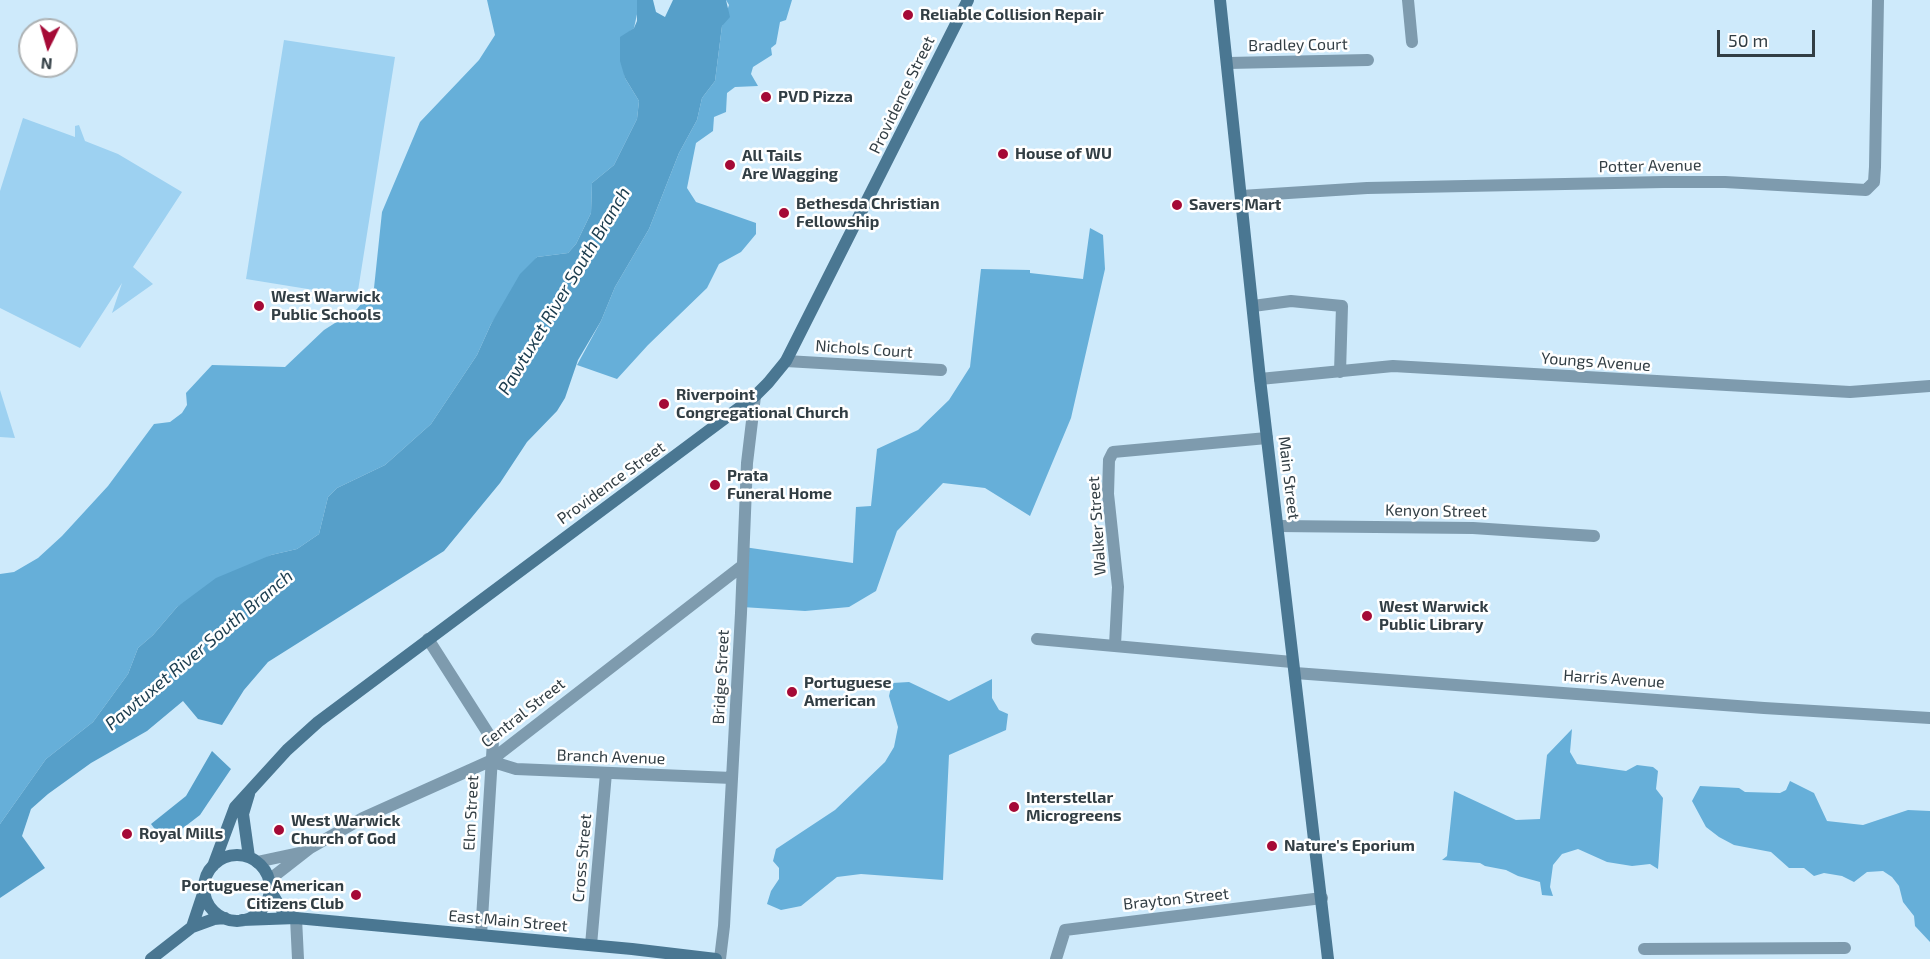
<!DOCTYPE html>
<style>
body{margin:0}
#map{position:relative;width:1930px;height:959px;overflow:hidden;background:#ceeafb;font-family:"Exo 2",sans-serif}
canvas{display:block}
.north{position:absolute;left:18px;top:18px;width:60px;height:60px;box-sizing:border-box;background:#fff;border:2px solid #adb2b4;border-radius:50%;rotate:185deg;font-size:16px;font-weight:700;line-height:24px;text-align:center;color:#323e44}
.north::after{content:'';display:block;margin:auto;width:21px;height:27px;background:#a50a36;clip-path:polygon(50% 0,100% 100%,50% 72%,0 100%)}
.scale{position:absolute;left:1717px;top:30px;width:98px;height:27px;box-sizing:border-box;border:3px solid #323e44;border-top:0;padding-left:8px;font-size:18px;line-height:21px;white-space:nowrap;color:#323e44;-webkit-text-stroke:4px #fff;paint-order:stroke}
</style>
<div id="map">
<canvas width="1930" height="959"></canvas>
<div class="north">N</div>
<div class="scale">50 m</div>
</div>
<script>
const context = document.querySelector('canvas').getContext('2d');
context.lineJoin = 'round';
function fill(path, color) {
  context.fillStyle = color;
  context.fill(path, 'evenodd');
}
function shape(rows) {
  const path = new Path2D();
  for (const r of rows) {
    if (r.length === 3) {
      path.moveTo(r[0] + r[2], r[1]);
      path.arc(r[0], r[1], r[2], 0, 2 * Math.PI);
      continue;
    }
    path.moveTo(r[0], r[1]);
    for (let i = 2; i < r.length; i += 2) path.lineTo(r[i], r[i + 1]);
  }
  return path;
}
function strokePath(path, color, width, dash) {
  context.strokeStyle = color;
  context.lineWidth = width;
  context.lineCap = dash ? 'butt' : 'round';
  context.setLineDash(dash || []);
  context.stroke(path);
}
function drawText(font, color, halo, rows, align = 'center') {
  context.font = font + ' "Exo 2",sans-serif';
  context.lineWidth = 5;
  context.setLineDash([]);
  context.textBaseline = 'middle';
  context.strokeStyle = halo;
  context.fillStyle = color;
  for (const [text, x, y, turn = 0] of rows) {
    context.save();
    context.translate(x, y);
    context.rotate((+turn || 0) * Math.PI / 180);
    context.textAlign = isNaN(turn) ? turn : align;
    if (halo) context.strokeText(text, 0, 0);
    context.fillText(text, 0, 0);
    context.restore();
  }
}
const green = shape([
 [284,40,395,57,357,297,246,279],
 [23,118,75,137,75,126,79,125,85,141,118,154,182,192,133,267,153,284,112,313,122,283,80,348,0,308,0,191],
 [0,390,15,438,0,437]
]);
const forest = shape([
 [487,0,637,0,639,5,634,28,621,38,625,78,639,101,637,119,614,165,592,183,591,213,576,244,568,253,537,257,491,324,477,355,431,424,385,465,337,488,328,497,319,534,297,549,271,555,177,607,153,635,138,648,128,674,93,722,46,759,0,824,0,574,14,572,38,558,62,536,108,486,154,424,170,422,182,413,187,405,186,393,212,365,285,367,324,330,357,309,374,288,382,212,420,122,479,60,495,35],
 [726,0,792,0,786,20,780,22,776,44,771,48,772,55,753,67,751,74,758,86,735,87,727,93,726,112,714,117,713,131,696,143,687,188,696,202,756,223,756,234,741,252,719,264,707,288,648,345,617,379,577,365,601,321,615,287,649,229,679,153,697,120,702,98,715,81,722,26,729,5],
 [1090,228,1103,235,1105,269,1071,418,1030,516,985,488,943,483,897,531,876,591,849,607,805,611,742,607,744,547,853,563,856,507,871,506,877,449,918,430,949,400,970,367,981,269,1030,270,1030,273,1083,279],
 [992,679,992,698,999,710,1008,714,1006,730,949,755,943,880,861,874,837,877,801,906,781,910,767,904,771,891,779,879,779,868,773,861,776,849,835,810,885,762,894,747,898,727,889,696,892,683,909,682,949,701],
 [1572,729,1570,752,1577,764,1626,771,1637,765,1653,767,1658,771,1656,789,1663,798,1658,869,1650,864,1632,866,1607,862,1578,849,1562,854,1553,865,1550,887,1553,896,1542,895,1540,882,1518,876,1506,870,1485,866,1480,863,1442,860,1447,856,1454,791,1516,820,1540,819,1547,755],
 [1790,781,1814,793,1827,821,1863,825,1908,810,1930,811,1930,942,1915,926,1914,916,1903,902,1899,886,1892,877,1883,871,1867,872,1854,882,1842,876,1824,873,1814,876,1804,868,1789,868,1771,852,1734,845,1719,837,1706,827,1692,801,1700,786,1739,788,1745,792,1780,793,1786,790]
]);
const water = shape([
 [637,0,653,0,656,12,665,17,673,0,726,0,730,17,722,26,715,81,702,98,697,120,679,153,649,229,615,287,601,321,578,360,565,398,557,411,527,442,500,483,444,551,268,662,244,690,222,725,198,719,183,701,147,731,91,763,48,794,31,809,22,836,45,868,0,898,0,824,46,759,93,722,128,674,138,648,153,635,177,607,216,578,271,555,297,549,319,534,328,497,337,488,385,465,431,424,477,355,491,324,520,274,537,257,568,253,576,244,591,213,592,183,614,165,637,119,639,101,625,78,620,61,620,37,634,28,637,21],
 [212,751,231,769,208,803,200,815,170,838,163,828,157,832,151,824,186,796]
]);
const minor = shape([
 [1408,0,1412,42],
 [1228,63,1368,60],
 [1241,196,1367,188,1664,182,1725,182,1866,190,1874,182,1875,167,1878,0],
 [1253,306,1291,301,1342,306,1340,372],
 [786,361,941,370],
 [1260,379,1393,366,1850,392,1930,386],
 [1278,526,1473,528,1594,536],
 [428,639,493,741,481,935],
 [1037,639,1292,662],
 [1115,645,1118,587,1108,494,1109,460,1113,452,1267,438],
 [490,761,516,769,732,778],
 [257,862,299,853],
 [269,880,310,848,363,818,490,761,742,566],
 [296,918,298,959],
 [591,945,606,773],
 [1644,949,1845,948],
 [720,959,724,926,741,613,747,463,755,396],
 [1056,959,1065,930,1322,898]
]);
const tertiary = shape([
 [1295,673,1764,708,1930,718]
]);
const secondary = shape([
 [1220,0,1260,379,1328,959],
 [237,888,33],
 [249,857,243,814,249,794],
 [213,866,235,807,287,750,318,722,755,396,768,383,786,361,968,0],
 [270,890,282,910,295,918],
 [242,920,296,918,632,949,716,959],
 [192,927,204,891],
 [151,959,192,927,214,919,225,918]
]);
const markers = [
 [908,15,6,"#a50a36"],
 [766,97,6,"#a50a36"],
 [1003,154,6,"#a50a36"],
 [730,165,6,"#a50a36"],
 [1177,205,6,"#a50a36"],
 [784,213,6,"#a50a36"],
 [259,306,6,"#a50a36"],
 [664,404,6,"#a50a36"],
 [715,485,6,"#a50a36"],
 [1367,616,6,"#a50a36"],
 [792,692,6,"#a50a36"],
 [1014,807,6,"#a50a36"],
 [279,830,6,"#a50a36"],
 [127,834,6,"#a50a36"],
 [1272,846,6,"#a50a36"],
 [356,895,6,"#a50a36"]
];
const poiNames = [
 ["Reliable Collision Repair",920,15],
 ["PVD Pizza",778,97],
 ["House of WU",1015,154],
 ["All Tails",742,156],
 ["Are Wagging",742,174],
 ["Bethesda Christian",796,204],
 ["Fellowship",796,222],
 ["Savers Mart",1189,205],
 ["West Warwick",271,297],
 ["Public Schools",271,315],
 ["Riverpoint",676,395],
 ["Congregational Church",676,413],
 ["Prata",727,476],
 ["Funeral Home",727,494],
 ["West Warwick",1379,607],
 ["Public Library",1379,625],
 ["Portuguese",804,683],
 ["American",804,701],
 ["Interstellar",1026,798],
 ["Microgreens",1026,816],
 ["West Warwick",291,821],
 ["Church of God",291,839],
 ["Royal Mills",139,834],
 ["Nature's Eporium",1284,846],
 ["Portuguese American",344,886,"right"],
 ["Citizens Club",344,904,"right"]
];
const streetNames = [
 ["Bradley Court",1298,45,-1],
 ["Providence Street",902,95,-64],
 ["Potter Avenue",1650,166,-1],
 ["Nichols Court",864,349,4],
 ["Youngs Avenue",1596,362,4],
 ["Main Street",1289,478,83],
 ["Providence Street",611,483,-36],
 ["Kenyon Street",1436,511,1],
 ["Walker Street",1097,526,-94],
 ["Bridge Street",721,677,-87],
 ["Harris Avenue",1614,679,4],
 ["Central Street",523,713,-38],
 ["Branch Avenue",611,757,2],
 ["Elm Street",471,813,-87],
 ["Cross Street",582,858,-85],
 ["Brayton Street",1176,899,-6],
 ["East Main Street",508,921,5]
];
const waterNames = [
 ["Pawtuxet River South Branch",564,291,-59],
 ["Pawtuxet River South Branch",199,650,-40]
];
fill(green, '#9dd1f1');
fill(forest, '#66afd9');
fill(water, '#569fc9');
strokePath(minor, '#7e9bae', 12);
strokePath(tertiary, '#7e9bae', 12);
strokePath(secondary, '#4a7792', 12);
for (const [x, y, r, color] of markers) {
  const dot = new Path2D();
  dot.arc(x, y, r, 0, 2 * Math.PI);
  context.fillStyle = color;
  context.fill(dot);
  strokePath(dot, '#fff', 2);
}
drawText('bold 16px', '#323e44', '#fff', poiNames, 'left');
drawText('16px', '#323e44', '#fff', streetNames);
drawText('italic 18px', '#1b3c4e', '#fff', waterNames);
</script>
